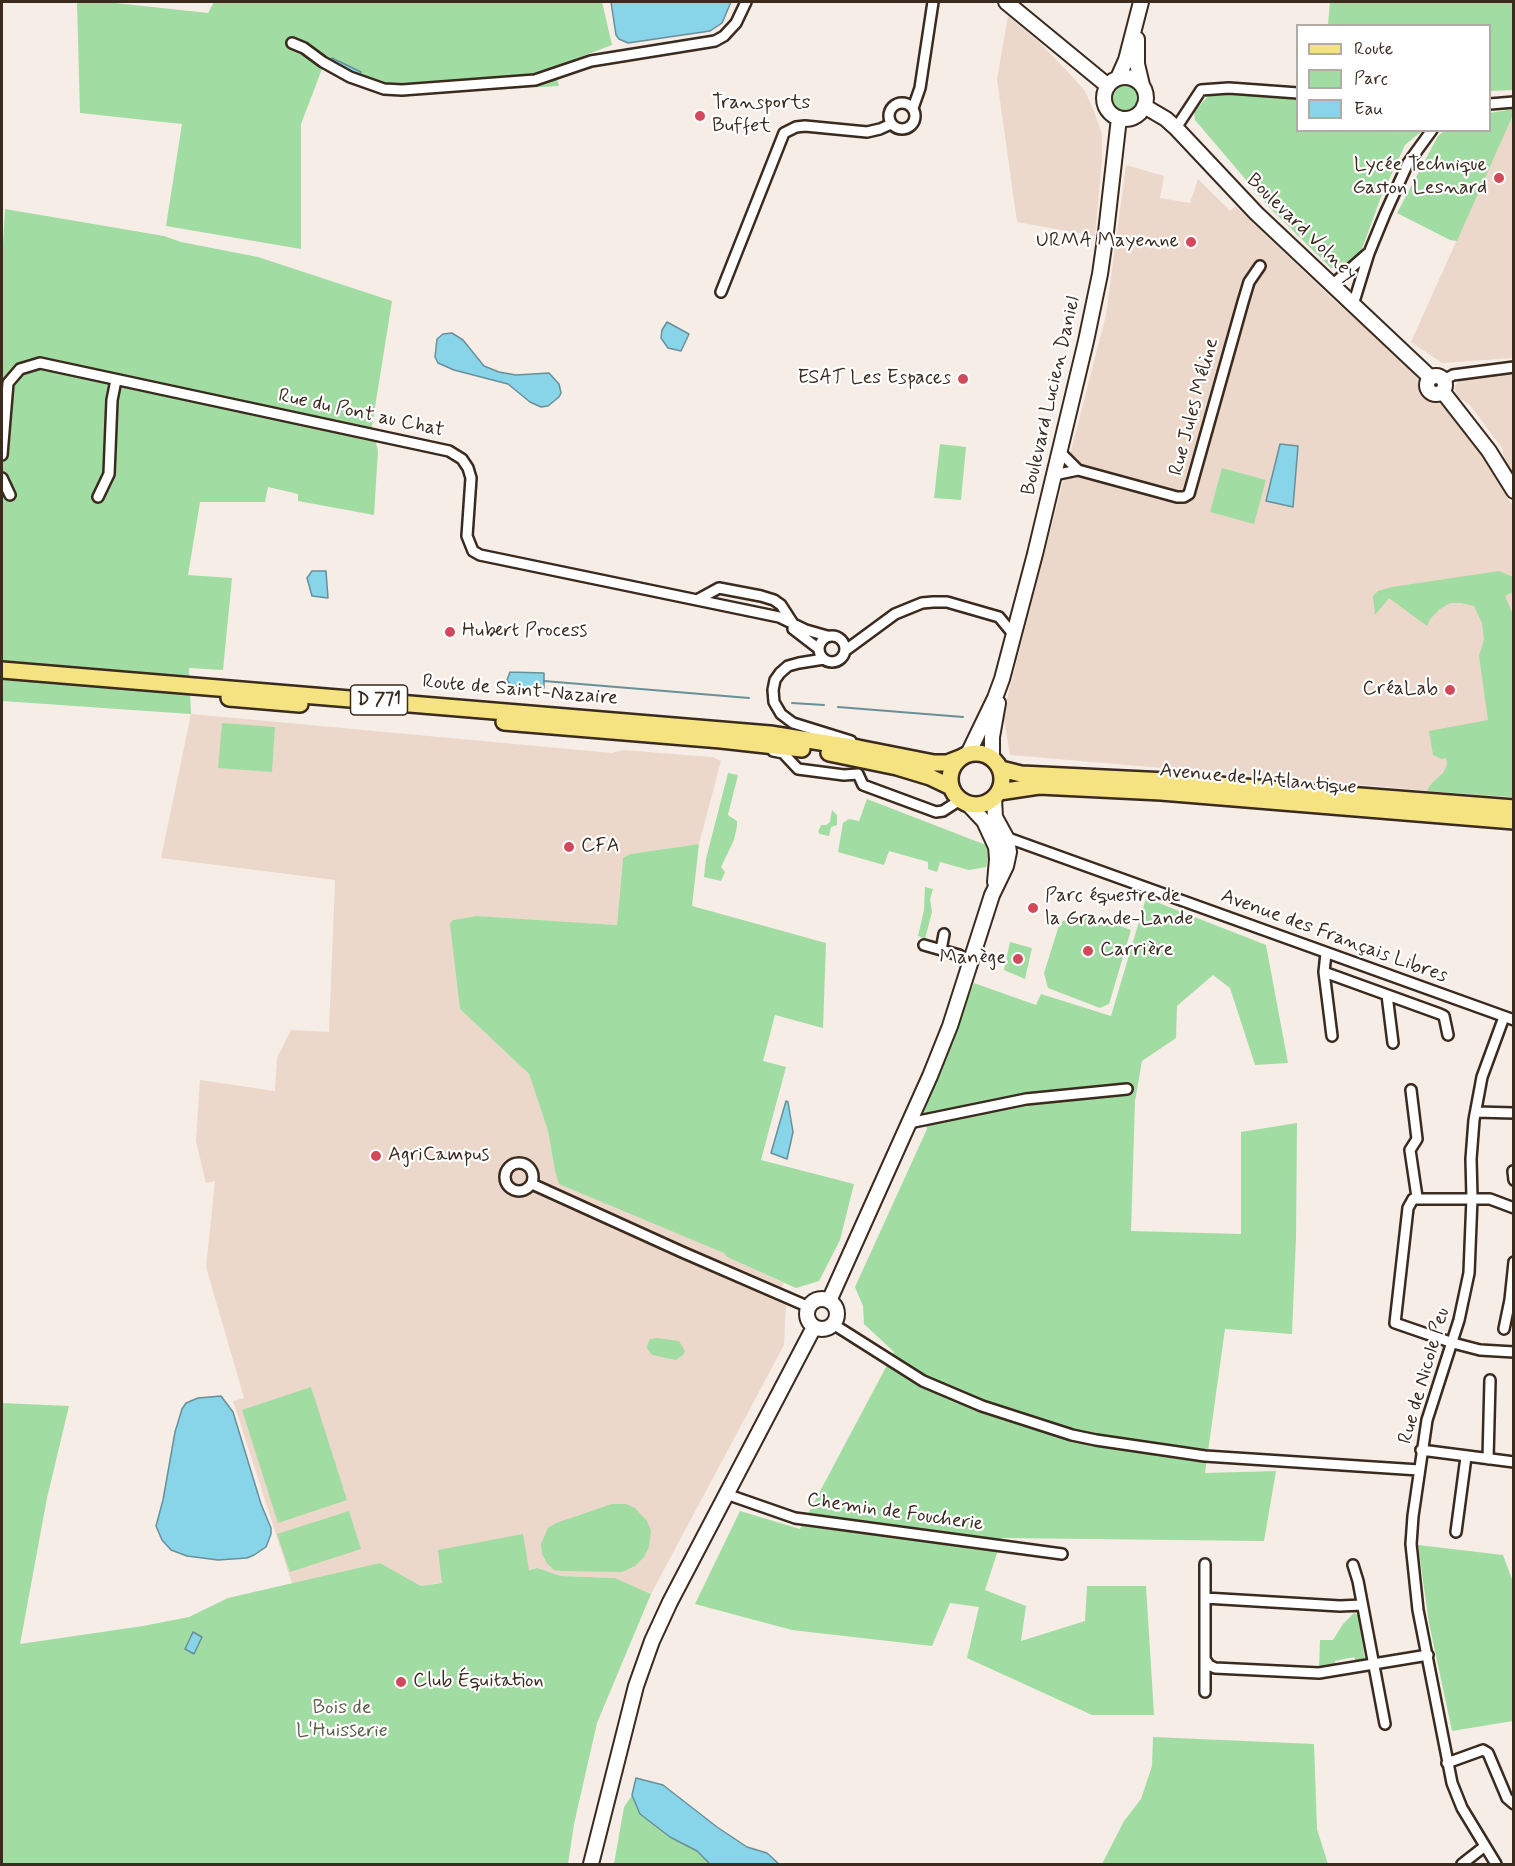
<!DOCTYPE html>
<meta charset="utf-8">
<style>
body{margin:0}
#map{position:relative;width:1515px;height:1866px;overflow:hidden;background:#f6ede7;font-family:Mynerve,sans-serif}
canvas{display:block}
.frame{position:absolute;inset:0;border:3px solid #3b2a1e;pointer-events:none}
.legend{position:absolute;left:1296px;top:24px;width:195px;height:108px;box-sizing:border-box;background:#fff;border:2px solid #b1aaa5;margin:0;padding:8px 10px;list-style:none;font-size:18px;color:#3b2a1e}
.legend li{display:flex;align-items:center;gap:12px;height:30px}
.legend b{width:30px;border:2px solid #b1aaa5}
</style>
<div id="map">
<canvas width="1515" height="1866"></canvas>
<div class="frame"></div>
<ul class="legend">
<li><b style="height:8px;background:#f5e382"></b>Route</li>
<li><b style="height:16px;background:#a1dca2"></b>Parc</li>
<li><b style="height:16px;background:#88d4e9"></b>Eau</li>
</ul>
</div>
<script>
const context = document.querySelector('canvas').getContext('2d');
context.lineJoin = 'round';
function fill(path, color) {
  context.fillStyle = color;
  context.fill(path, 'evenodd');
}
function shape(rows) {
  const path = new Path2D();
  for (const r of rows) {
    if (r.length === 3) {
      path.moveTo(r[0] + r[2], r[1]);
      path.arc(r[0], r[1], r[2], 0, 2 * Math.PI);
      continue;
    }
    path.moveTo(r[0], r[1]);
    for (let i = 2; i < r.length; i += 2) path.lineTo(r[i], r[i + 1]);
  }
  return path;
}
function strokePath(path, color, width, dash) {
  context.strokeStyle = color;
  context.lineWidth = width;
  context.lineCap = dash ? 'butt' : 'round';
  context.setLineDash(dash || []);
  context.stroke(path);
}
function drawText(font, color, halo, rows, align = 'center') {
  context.font = font + ' Mynerve,sans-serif';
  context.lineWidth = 4.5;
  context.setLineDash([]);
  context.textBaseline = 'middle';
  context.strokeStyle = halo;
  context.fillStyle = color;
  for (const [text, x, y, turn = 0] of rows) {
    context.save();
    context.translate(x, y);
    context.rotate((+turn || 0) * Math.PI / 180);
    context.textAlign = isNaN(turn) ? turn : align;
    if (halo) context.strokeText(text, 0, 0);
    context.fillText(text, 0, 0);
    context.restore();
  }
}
const built = shape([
 [1008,16,1040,43,1068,72,1085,91,1094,111,1102,134,1102,160,1095,236,1017,222,997,79],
 [1513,115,1513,358,1442,363,1411,342],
 [1126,165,1164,176,1160,198,1190,203,1198,179,1230,211,1235,206,1338,304,1397,356,1453,418,1486,460,1513,507,1513,798,1010,755,1003,714,1106,315],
 [1513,373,1514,373,1513,475,1504,458,1502,448,1470,405,1458,397,1454,387,1461,379],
 [191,714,612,753,623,750,712,757,721,761,699,844,630,854,623,858,617,925,476,916,453,920,460,1009,529,1074,548,1131,555,1171,724,1253,727,1257,784,1283,777,1299,786,1303,784,1345,651,1594,615,1578,561,1576,537,1568,421,1586,380,1563,292,1584,233,1401,244,1398,206,1267,215,1181,206,1183,196,1141,200,1080,275,1091,277,1058,291,1030,329,1032,335,880,161,858]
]);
const green = shape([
 [77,2,106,2,208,13,214,2,602,2,612,45,554,67,559,86,388,96,322,69,301,124,301,249,166,226,182,124,80,113],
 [1330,2,1513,2,1513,90,1490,91,1490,26,1328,25],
 [1125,96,15],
 [1242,94,1297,99,1298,130,1422,131,1405,145,1381,197,1359,257,1346,268,1331,268,1270,208,1195,120,1194,112,1208,96],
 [1513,109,1513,115,1457,241,1450,240,1397,213,1438,136,1444,131,1490,130,1490,113],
 [5,209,164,236,181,242,258,257,392,301,372,426,378,451,374,515,298,501,298,494,268,487,265,502,200,502,188,575,232,578,223,670,189,668,191,714,2,701,2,261],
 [940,444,966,447,961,500,934,498],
 [1222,468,1266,480,1254,524,1210,512],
 [1499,571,1513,577,1513,592,1505,596,1514,617,1513,797,1427,791,1431,784,1443,773,1447,765,1446,758,1441,759,1433,755,1429,731,1488,720,1479,656,1484,640,1482,623,1474,606,1461,603,1450,603,1440,609,1430,619,1427,626,1389,598,1375,615,1373,596,1378,591,1392,587],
 [222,723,275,727,272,772,218,768],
 [728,773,738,775,728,815,737,821,737,826,734,840,721,867,725,872,721,881,704,877,706,859],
 [867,799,986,845,988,858,986,867,969,870,940,862,937,872,928,869,928,862,889,851,884,865,838,852,843,823,849,819,859,821],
 [832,810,837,815,837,825,831,827,829,836,820,834,818,832,821,825,826,825,830,822],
 [699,844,692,906,826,943,823,1028,775,1015,763,1061,786,1067,761,1160,854,1184,840,1240,819,1281,796,1288,727,1257,724,1253,559,1184,555,1171,548,1131,529,1074,460,1009,450,924,453,920,476,916,617,925,623,858,630,854],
 [925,887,933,889,930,899,932,912,925,939,918,936,924,910],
 [1146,898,1266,945,1288,1063,1255,1065,1230,988,1213,975,1177,1006,1176,1038,1142,1061,1135,1101,1131,1231,1241,1234,1241,1132,1297,1123,1296,1237,1292,1334,1225,1329,1205,1473,1276,1471,1264,1541,1002,1538,985,1590,1026,1606,1021,1641,1085,1621,1087,1586,1146,1586,1154,1715,1092,1715,967,1658,979,1607,950,1603,932,1646,792,1630,695,1604,740,1511,800,1529,894,1352,864,1324,863,1306,855,1287,927,1129,924,1112,974,983,1036,1005,1041,994,1111,1016],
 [1086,913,1131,930,1109,1004,1100,1008,1048,988,1044,973,1060,922],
 [1010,942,1032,948,1025,979,1004,970],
 [657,1338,679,1341,685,1351,683,1355,676,1360,652,1355,647,1348,648,1343,650,1339],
 [311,1387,347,1500,278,1523,242,1410],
 [2,1403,69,1406,47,1498,20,1644,143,1626,189,1617,228,1598,380,1563,421,1586,442,1583,438,1550,523,1534,529,1570,537,1568,561,1576,615,1578,651,1594,597,1723,574,1824,568,1864,2,1864],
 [612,1504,626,1504,635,1508,647,1521,651,1531,649,1547,644,1557,635,1566,622,1572,562,1571,554,1570,547,1563,542,1554,541,1544,548,1528,556,1523],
 [349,1511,361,1549,290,1572,277,1534],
 [1418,1545,1503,1555,1513,1582,1513,1721,1452,1731,1429,1623],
 [1354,1613,1358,1615,1365,1661,1356,1663,1354,1657,1335,1661,1336,1666,1319,1669,1320,1640,1333,1640,1343,1624],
 [1153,1737,1314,1744,1317,1829,1328,1864,1102,1864,1124,1821,1141,1799,1152,1766],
 [632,1795,640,1814,670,1837,697,1851,710,1864,614,1864,624,1807]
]);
const water = shape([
 [611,2,731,2,722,23,710,31,628,43,619,39,616,35,611,2],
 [332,58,361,72,359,76,330,62,332,58],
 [667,322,689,334,681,351,668,348,661,338,662,330,667,322],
 [452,333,463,340,484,366,499,372,516,375,549,373,559,384,561,393,559,397,548,406,541,407,530,402,508,384,454,370,438,363,435,357,437,339,443,334,452,333],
 [1280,444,1298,446,1293,507,1266,501,1280,444],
 [312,571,326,571,328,598,312,596,307,578,312,571],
 [510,672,544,673,544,688,511,686,507,680,510,672],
 [786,1101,788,1102,793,1132,787,1159,771,1153,786,1101],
 [221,1396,233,1412,261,1504,271,1528,271,1534,266,1547,254,1555,247,1558,218,1560,187,1556,171,1550,162,1540,156,1526,163,1500,175,1432,182,1409,186,1403,198,1398,221,1396],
 [193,1632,202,1637,194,1654,185,1649,193,1632],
 [636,1778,663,1785,717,1827,747,1847,767,1853,779,1864,710,1864,697,1851,670,1837,640,1814,632,1795,636,1778]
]);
const stream = shape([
 [544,681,749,698],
 [792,703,824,705],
 [838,707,963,717]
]);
const street = shape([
 [292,43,304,48,323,62,350,77,384,89,402,90,535,80,591,61,715,41,724,36,736,23,746,2],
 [902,116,13],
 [1490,104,1514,102],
 [913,108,920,88,933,2],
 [1176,128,1201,90,1229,88,1298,93],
 [1332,285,1367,254],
 [721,292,784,133,796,127,805,126,867,132,880,129,891,124],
 [1353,305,1369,253,1385,214,1408,163,1432,130],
 [1444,380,1453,375,1514,367],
 [1059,451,1078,470],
 [2,455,8,383,20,369,40,363,449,451,462,459,468,468,471,478,467,536,473,551,480,555,779,617,806,630,827,636],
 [1054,475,1078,470,1177,497,1184,497,1189,494,1243,302,1249,282,1260,266],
 [2,478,10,495],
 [98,497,109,474,112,400,116,380],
 [697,600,719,588,761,596,774,600,781,605,792,622],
 [793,629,819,649],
 [832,649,13],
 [846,650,895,614,922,603,933,602,947,602,999,617,1013,634],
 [824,659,799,663,788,666,780,673,775,680,773,690,774,702,781,714,793,723,851,741],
 [773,751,783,753,798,769,844,775,858,774],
 [858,774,863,785,936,812,943,811,960,800],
 [1002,838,1011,839,1514,1020],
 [924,945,959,955,971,962],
 [941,950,944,934],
 [1326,953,1324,972,1332,1036],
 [1324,972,1440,1014,1444,1016,1448,1035],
 [1387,995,1393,1043],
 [1411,1090,1417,1139,1410,1150,1417,1197],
 [1476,1112,1514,1113],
 [909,1123,1026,1099,1127,1089],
 [519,1177,14],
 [1513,1171,1514,1180],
 [532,1184,682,1252,809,1307],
 [1514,1208,1490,1199,1413,1199,1408,1208,1395,1323,1453,1343,1480,1350,1514,1352],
 [833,1324,923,1381,982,1406,1072,1435,1096,1440,1205,1456,1419,1470],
 [1504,1329,1510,1300,1514,1262],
 [1421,1450,1514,1462],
 [1488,1459,1490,1380],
 [726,1494,795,1518,1062,1554],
 [1456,1532,1466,1457],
 [1353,1565,1358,1581,1385,1724],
 [1205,1598,1205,1564],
 [1362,1605,1340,1606,1205,1598,1205,1659,1209,1665,1215,1668,1319,1673,1428,1655],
 [1205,1692,1205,1659],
 [1447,1763,1483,1750,1488,1753,1507,1798,1514,1804],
 [1462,1864,1485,1846],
 [1496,1864,1462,1808,1452,1783,1418,1610,1411,1544,1413,1516,1427,1420,1459,1320,1469,1273,1472,1198,1471,1159,1474,1120,1482,1077,1504,1017]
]);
const secondary = shape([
 [1006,2,1108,86],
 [1137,39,1137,64,1142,85],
 [1125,98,21],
 [1118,78,1126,60,1141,2],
 [1144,106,1166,119,1176,128,1256,213,1431,378],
 [1436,385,9],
 [1443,392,1489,451,1514,491],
 [968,754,995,698,1002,679,1035,554,1086,341,1100,274,1106,232,1119,118],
 [992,758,992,737,998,703],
 [968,804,984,821,996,847,997,859,995,882],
 [822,1314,15],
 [829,1301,930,1076,950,1026,992,895,1006,866,1009,852,1007,839,995,817,994,799],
 [591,1864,636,1686,652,1641,670,1602,814,1327]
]);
const primary = shape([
 [2,670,770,734,858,748,934,763,947,763,960,758],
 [229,698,300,704],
 [504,722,721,740,802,749],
 [976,779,26],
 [829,753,897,767,930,777,951,787],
 [1001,769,1021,774,1167,781,1514,808],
 [999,792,1039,786,1161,792,1514,821]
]);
const markers = [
 [700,116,6,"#d1495b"],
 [1499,178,6,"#d1495b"],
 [1191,242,6,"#d1495b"],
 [963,379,6,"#d1495b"],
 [450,632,6,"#d1495b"],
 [1450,690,6,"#d1495b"],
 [569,847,6,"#d1495b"],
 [1033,908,6,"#d1495b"],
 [1088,951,6,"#d1495b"],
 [1018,959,6,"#d1495b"],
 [376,1156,6,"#d1495b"],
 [401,1682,6,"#d1495b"]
];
const shields = [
 [379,700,57]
];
const shieldNames = [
 ["D 771",379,700]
];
const poiNames = [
 ["Transports",712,104],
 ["Buffet",712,127],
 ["Lycée Technique",1487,166,"right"],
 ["Gaston Lesnard",1487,189,"right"],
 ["URMA Mayenne",1179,242,"right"],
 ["ESAT Les Espaces",951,379,"right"],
 ["Hubert Process",462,632],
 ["CréaLab",1438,690,"right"],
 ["CFA",581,847],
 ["Parc équestre de",1045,897],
 ["la Grande-Lande",1045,920],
 ["Carrière",1100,951],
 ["Manège",1006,959,"right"],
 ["AgriCampus",388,1156],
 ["Club Équitation",413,1682]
];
const streetNames = [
 ["Boulevard Volney",1301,228,44],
 ["Boulevard Lucien Daniel",1052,396,-77],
 ["Rue Jules Méline",1195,407,-75],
 ["Rue du Pont au Chat",361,414,12],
 ["Route de Saint-Nazaire",520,691,5],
 ["Avenue de l'Atlantique",1258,780,5],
 ["Avenue des Français Libres",1334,937,20],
 ["Rue de Nicole Peu",1425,1376,-74],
 ["Chemin de Foucherie",895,1513,8]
];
const parkNames = [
 ["Bois de",342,1709],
 ["L'Huisserie",342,1732]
];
fill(built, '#ecd8ca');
fill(green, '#a1dca2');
fill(water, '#88d4e9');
strokePath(water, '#699098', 1.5);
strokePath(stream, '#699098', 2);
strokePath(street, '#3b2a1e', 14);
strokePath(secondary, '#3b2a1e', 18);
strokePath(primary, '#3b2a1e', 20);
strokePath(street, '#fff', 9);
strokePath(secondary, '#fff', 14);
strokePath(primary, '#f5e382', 15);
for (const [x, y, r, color] of markers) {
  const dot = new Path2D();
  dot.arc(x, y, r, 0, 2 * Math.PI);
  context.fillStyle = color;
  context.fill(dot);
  strokePath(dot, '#fff', 2);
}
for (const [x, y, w] of shields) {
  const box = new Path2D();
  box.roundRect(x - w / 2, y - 15, w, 30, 4.5);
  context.fillStyle = '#fff';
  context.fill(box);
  strokePath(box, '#3b2a1e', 1.5);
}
drawText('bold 18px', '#3b2a1e', null, shieldNames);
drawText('20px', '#3b2a1e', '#fff', poiNames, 'left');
drawText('20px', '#3b2a1e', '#fff', streetNames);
drawText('20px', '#5a5f46', '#fff', parkNames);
</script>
